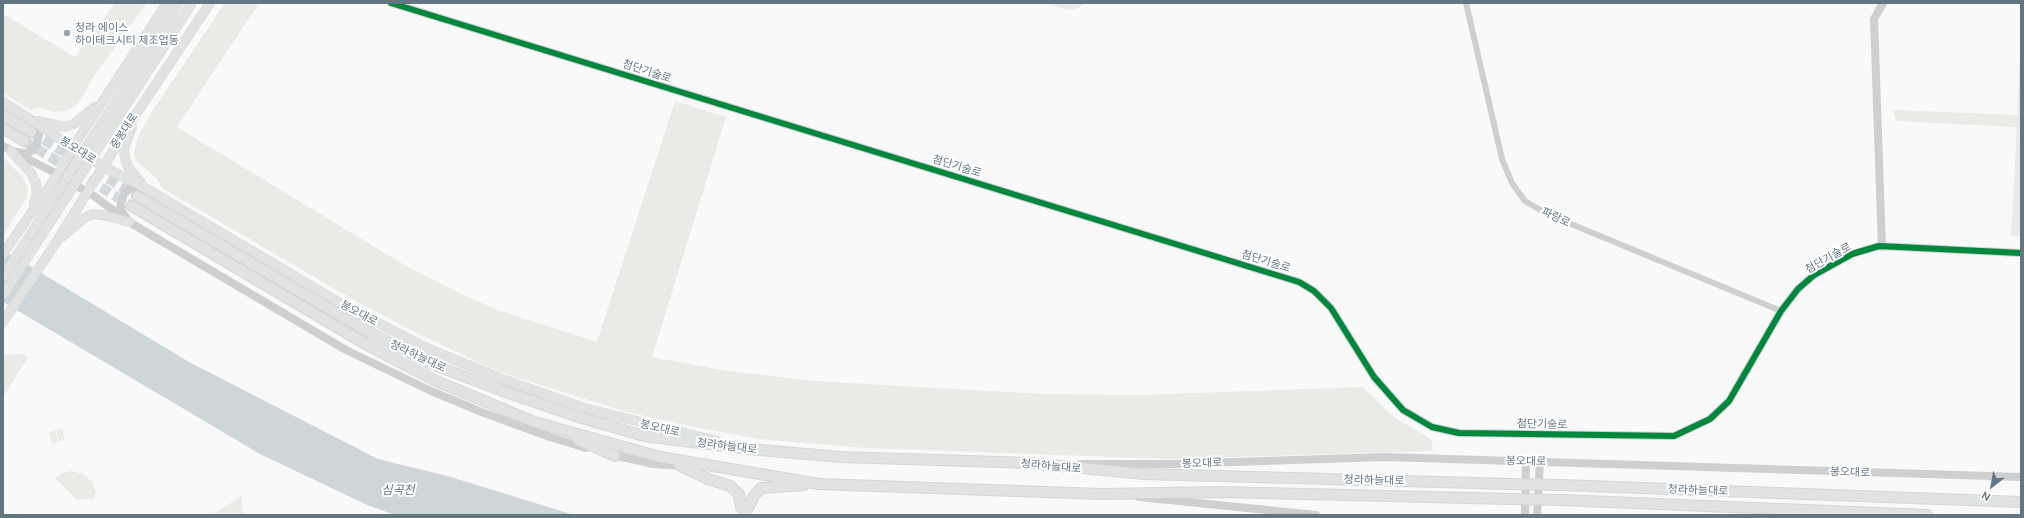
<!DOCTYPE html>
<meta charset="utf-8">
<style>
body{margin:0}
#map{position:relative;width:2024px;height:518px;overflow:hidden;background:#f9f9f9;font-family:Ubuntu,sans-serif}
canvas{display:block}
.frame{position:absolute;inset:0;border:4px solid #657683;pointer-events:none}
.north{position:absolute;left:1972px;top:466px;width:40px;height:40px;-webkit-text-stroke:3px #fff;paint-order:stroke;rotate:211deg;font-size:11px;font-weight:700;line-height:16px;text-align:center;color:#657683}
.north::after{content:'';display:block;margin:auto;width:14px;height:18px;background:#657683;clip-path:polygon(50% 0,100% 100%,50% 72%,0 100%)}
</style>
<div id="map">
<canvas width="2024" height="518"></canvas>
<div class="frame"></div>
<div class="north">N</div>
</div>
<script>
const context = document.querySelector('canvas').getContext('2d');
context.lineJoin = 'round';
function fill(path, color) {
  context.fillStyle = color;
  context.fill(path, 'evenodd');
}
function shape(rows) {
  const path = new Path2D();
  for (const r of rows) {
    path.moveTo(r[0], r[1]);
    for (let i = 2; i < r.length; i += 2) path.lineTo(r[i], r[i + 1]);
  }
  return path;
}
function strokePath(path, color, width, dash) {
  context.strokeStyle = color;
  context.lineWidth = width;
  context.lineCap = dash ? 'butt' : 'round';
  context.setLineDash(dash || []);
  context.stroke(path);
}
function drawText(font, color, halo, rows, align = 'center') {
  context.font = font + ' Ubuntu,"Noto Sans KR",sans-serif';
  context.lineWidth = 4;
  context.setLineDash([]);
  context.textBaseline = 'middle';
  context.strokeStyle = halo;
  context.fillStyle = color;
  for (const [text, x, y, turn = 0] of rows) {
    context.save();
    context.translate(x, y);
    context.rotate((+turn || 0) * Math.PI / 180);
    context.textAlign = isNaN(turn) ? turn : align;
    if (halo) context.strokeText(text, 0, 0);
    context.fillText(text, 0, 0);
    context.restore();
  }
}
const green = shape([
 [115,3,147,3,96,73,77,105,67,111,54,112,38,107,31,110,3,93,3,14,75,57],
 [225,3,259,3,177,127,406,266,465,296,498,310,597,342,675,101,726,117,652,357,727,371,815,381,1042,394,1140,395,1363,387,1392,416,1431,439,1433,451,1168,459,864,448,759,439,699,428,627,412,518,378,486,366,417,333,359,303,162,188,156,178,137,162,134,155,137,139,152,111],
 [1044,3,1085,3,1078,8,1069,10],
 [2021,30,2021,236,2011,236,2017,127,1896,121,1893,110,2017,115],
 [3,157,23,177,28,191,25,201,14,217,3,238],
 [22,354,28,357,3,397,3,355],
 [62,428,65,440,59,442,56,430],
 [55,430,58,442,52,444,49,432],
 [71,471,83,474,92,482,96,491,94,498,77,500,55,478,63,473],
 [242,496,242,509,245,515,212,515]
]);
const water = shape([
 [3,250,189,362,378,459,451,477,574,515,395,515,367,505,260,454,3,302]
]);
const trunkTunnel = shape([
 [31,132,135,195],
 [24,141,132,206]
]);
const minor = shape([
 [1466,3,1502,159,1512,183,1525,201,1547,214,1781,311]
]);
const tertiary = shape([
 [391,3,1299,282,1314,291,1331,308,1374,377,1403,410,1432,427,1459,433,1674,436,1710,419,1729,401,1781,311,1798,289,1814,275,1852,254,1879,246,2021,253],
 [3,146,57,174,94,196,129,222,346,350,431,391,484,413,550,437,586,448],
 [18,152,26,154,34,149,37,143,39,135,31,119],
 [127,219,120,208,124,194,129,189,147,189],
 [1882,247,1874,19,1883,3],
 [609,454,653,464,684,466],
 [1080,464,1172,464,1386,457,2021,477],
 [1139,497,1316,515],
 [1525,515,1526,461],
 [1537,515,1540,461]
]);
const secondary = shape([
 [3,102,102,166,147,189,340,303,426,348,502,379,584,408,717,441],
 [37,121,64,127,74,124,95,107],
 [132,127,124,148,125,159,128,167,141,183],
 [11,151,31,173,36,183,37,195,34,203],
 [62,237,84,218,93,214,108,216,129,222],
 [3,254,54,180,73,147,167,3],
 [3,322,55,244,138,111,210,3]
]);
const trunk = shape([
 [3,115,31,132],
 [3,128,24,141],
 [137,196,371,333,429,363,500,390,582,418,644,436,747,449,842,457,1031,463,1144,474,1512,484],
 [132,206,367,345,434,380,534,422,660,457,819,484,1102,494,1223,492,1511,499],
 [578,440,615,456],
 [679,465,708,479,730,486,739,494,741,507,744,511,748,508,754,496,761,488,804,485],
 [1561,485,2021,502],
 [1560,500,1927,515]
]);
const secondaryBridge = shape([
 [3,277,179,3],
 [3,295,192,3]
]);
const trunkBridge = shape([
 [1512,484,1561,485],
 [1511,499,1560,500]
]);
const cycleway = shape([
 [391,3,1299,282,1314,291,1331,308,1374,377,1403,410,1432,427,1459,433,1674,436,1710,419,1729,401,1781,311,1798,289,1814,275,1852,254,1879,246,2021,253]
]);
const markers = [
 [67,33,4,"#99a4ac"]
];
const poiNames = [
 ["청라 에이스",75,27],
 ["하이테크시티 제조업동",75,40]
];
const streetNames = [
 ["첨단기술로",647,71,18],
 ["중봉대로",124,131,-57],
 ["봉오대로",78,150,32],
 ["첨단기술로",957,166,17],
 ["파랑로",1556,217,25],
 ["첨단기술로",1828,258,-29],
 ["첨단기술로",1266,261,17],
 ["봉오대로",359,313,28],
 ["청라하늘대로",418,356,25],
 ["첨단기술로",1542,424,1],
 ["봉오대로",660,428,13],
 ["청라하늘대로",727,446,7],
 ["봉오대로",1526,461,1],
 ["봉오대로",1202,463,-2],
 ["청라하늘대로",1051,466,5],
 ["봉오대로",1850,472,2],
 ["청라하늘대로",1374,480,1],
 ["청라하늘대로",1698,490,2]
];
const waterNames = [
 ["심곡천",398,490]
];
fill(green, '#e8ebe6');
fill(water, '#ced6d9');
strokePath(trunkTunnel, '#d4d8dc', 10, [10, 5]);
strokePath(secondary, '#d5d6d7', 10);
strokePath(trunk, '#d5d6d6', 12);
strokePath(minor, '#cecfd0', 6);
strokePath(tertiary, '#cecfd0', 8);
strokePath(secondary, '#e1e2e2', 9);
strokePath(trunk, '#e1e2e2', 10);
strokePath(secondaryBridge, '#d5d6d7', 10, []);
strokePath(trunkBridge, '#d5d6d6', 12, []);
strokePath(secondaryBridge, '#e1e2e2', 9);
strokePath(trunkBridge, '#e1e2e2', 10);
strokePath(cycleway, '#00873e', 6);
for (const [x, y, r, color] of markers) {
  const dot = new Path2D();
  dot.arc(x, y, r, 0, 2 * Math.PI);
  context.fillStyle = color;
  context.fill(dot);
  strokePath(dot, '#fff', 1.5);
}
drawText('11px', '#657683', '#fff', poiNames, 'left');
drawText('11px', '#657683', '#fff', streetNames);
drawText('italic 12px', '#60757c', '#fff', waterNames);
</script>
